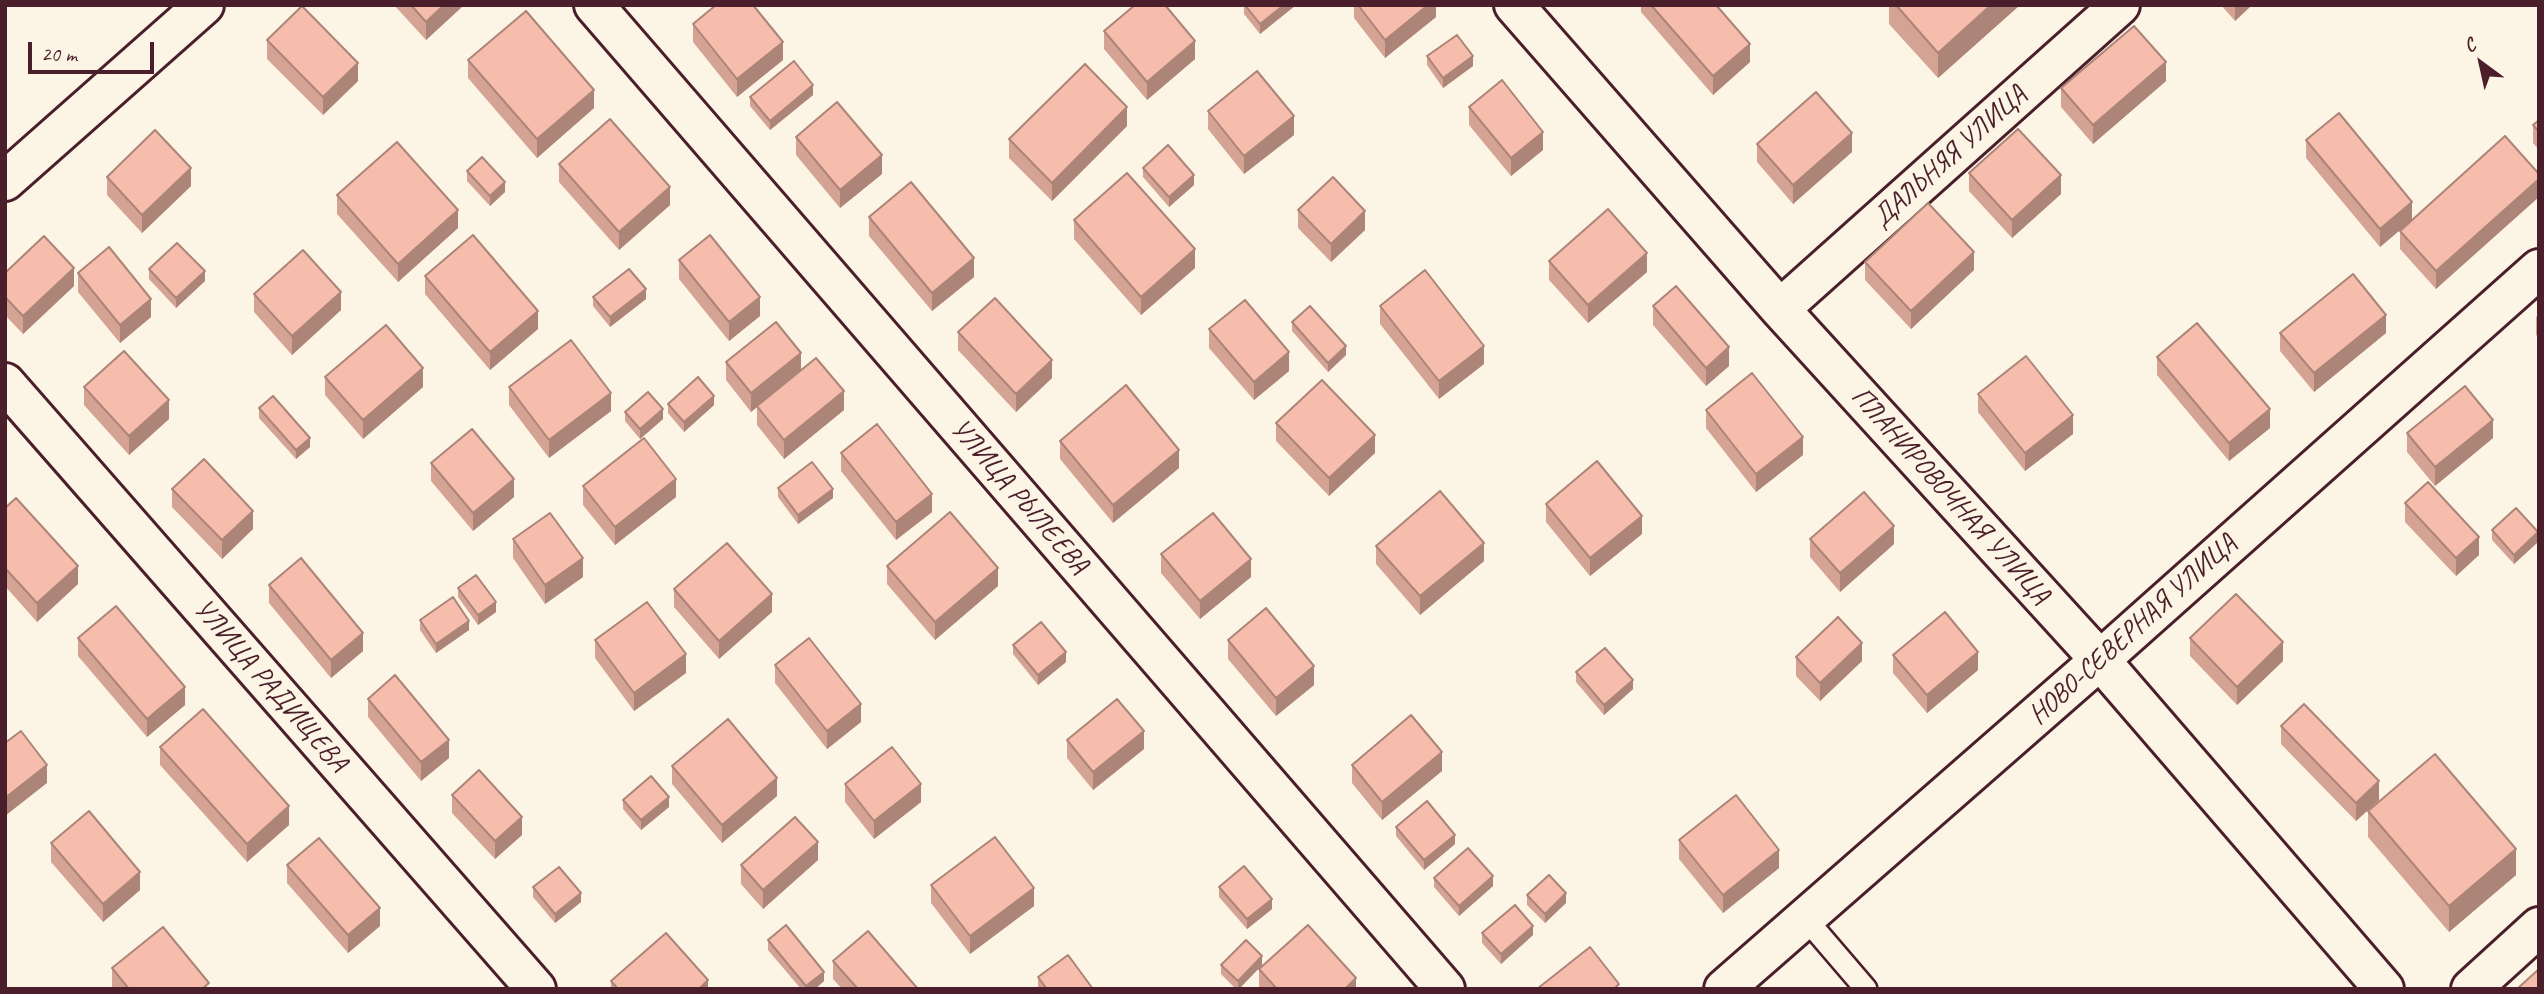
<!DOCTYPE html>
<meta charset="utf-8">
<style>
body{margin:0}
#map{position:relative;width:2544px;height:994px;overflow:hidden;background:#fcf5e5;font-family:Caveat,sans-serif}
canvas{display:block}
.frame{position:absolute;inset:0;border:7px solid #4a1f2b;pointer-events:none}
.north{position:absolute;left:2446px;top:28px;width:70px;height:70px;-webkit-text-stroke:5px #fcf5e5;paint-order:stroke;rotate:327deg;font-size:19px;font-weight:700;line-height:28px;text-align:center;color:#4a1f2b}
.north::after{content:'';display:block;margin:auto;width:24px;height:32px;background:#4a1f2b;clip-path:polygon(50% 0,100% 100%,50% 72%,0 100%)}
.scale{position:absolute;left:28px;top:42px;width:126px;height:32px;box-sizing:border-box;border:4px solid #4a1f2b;border-top:0;padding-left:9px;font-size:21px;line-height:24px;white-space:nowrap;color:#4a1f2b;-webkit-text-stroke:5px #fcf5e5;paint-order:stroke}
</style>
<div id="map">
<canvas width="2544" height="994"></canvas>
<div class="frame"></div>
<div class="north">С</div>
<div class="scale">20 m</div>
</div>
<script>
const context = document.querySelector('canvas').getContext('2d');
context.lineJoin = 'round';
function shape(rows) {
  const path = new Path2D();
  for (const r of rows) {
    path.moveTo(r[0], r[1]);
    for (let i = 2; i < r.length; i += 2) path.lineTo(r[i], r[i + 1]);
  }
  return path;
}
function strokePath(path, color, width, dash) {
  context.strokeStyle = color;
  context.lineWidth = width;
  context.lineCap = dash ? 'butt' : 'round';
  context.setLineDash(dash || []);
  context.stroke(path);
}
function fill(path, color) {
  context.fillStyle = color;
  context.fill(path, 'evenodd');
}
function drawText(font, color, halo, rows, align = 'center') {
  context.font = font + ' Caveat,sans-serif';
  context.lineWidth = 6;
  context.setLineDash([]);
  context.textBaseline = 'middle';
  context.strokeStyle = halo;
  context.fillStyle = color;
  for (const [text, x, y, turn = 0] of rows) {
    context.save();
    context.translate(x, y);
    context.rotate((+turn || 0) * Math.PI / 180);
    context.textAlign = isNaN(turn) ? turn : align;
    if (halo) context.strokeText(text, 0, 0);
    context.fillText(text, 0, 0);
    context.restore();
  }
}
const service = shape([
 [1806,919,1866,989]
]);
const minor = shape([
 [594,5,1445,989],
 [1514,5,1780,309,2100,660,2384,989],
 [5,181,204,5],
 [1780,309,2120,5],
 [5,383,536,989],
 [1724,989,2100,660,2539,269],
 [2471,989,2539,927]
]);
const wall = shape([
 [394,5,464,5,426,40],
 [1244,5,1296,5,1260,34,1244,14],
 [1354,5,1436,5,1436,17,1385,58,1354,18],
 [1641,5,1716,5,1750,62,1713,95,1641,12],
 [1889,5,2020,5,1938,78,1889,24],
 [2221,5,2252,5,2235,21],
 [693,24,783,60,737,97,693,42],
 [1104,31,1195,59,1147,100,1104,49],
 [267,40,358,81,323,115,267,59],
 [1427,56,1473,66,1443,88,1427,65],
 [468,60,594,108,537,158,468,78],
 [2166,81,2093,144,2061,107,2061,88],
 [813,95,770,130,750,106,750,97],
 [1469,107,1543,150,1511,176,1469,125],
 [1208,111,1294,135,1244,174,1208,129],
 [2539,120,2539,150,2533,143,2533,125],
 [1127,126,1052,201,1009,158,1009,139],
 [796,137,882,174,840,208,796,155],
 [2306,140,2412,220,2539,174,2436,289,2400,249,2400,231,2408,223,2380,247,2306,158],
 [1757,144,1852,152,1793,204,1757,162],
 [559,164,670,205,619,250,559,182],
 [1143,168,1194,185,1169,207,1143,177],
 [467,171,505,192,490,206,467,181],
 [1969,173,2061,194,2012,238,1969,191],
 [107,177,191,186,142,233,107,195],
 [337,195,458,228,398,282,337,214],
 [1298,210,1365,230,1331,262,1298,228],
 [869,217,974,277,932,311,869,236],
 [1074,220,1195,268,1141,315,1074,239],
 [679,260,760,316,729,341,679,279],
 [1549,261,1647,272,1588,323,1549,280],
 [1865,262,1974,270,1911,329,1865,280],
 [149,269,205,281,176,308,149,279],
 [5,273,74,286,23,334,5,315],
 [78,273,151,317,120,343,78,292],
 [425,276,538,329,490,370,425,294],
 [254,294,341,310,292,355,254,312],
 [593,297,646,299,610,327,593,306],
 [1380,306,1484,364,1439,399,1380,324],
 [1653,306,1729,366,1706,386,1653,325],
 [2539,314,2539,338,2536,335,2536,317],
 [1292,322,1346,355,1328,372,1292,331],
 [1209,329,1289,371,1254,400,1209,348],
 [958,332,1052,378,1016,412,958,350],
 [2280,333,2386,333,2314,392,2280,351],
 [2157,357,2270,428,2229,461,2157,375],
 [726,362,801,370,844,410,784,459,757,425,757,407,751,412,726,380],
 [325,377,423,387,363,439,325,395],
 [84,387,169,419,129,455,84,405],
 [509,387,611,411,549,458,509,405],
 [1978,394,2073,434,2025,471,1978,412],
 [668,404,714,405,684,432,668,413],
 [259,408,310,447,296,459,259,418],
 [1706,410,1803,455,1756,492,1706,428],
 [625,412,663,419,640,439,625,421],
 [1276,423,1375,453,1329,496,1276,441],
 [2407,433,2493,438,2435,486,2407,452],
 [1060,441,1179,468,1113,523,1060,459],
 [841,453,932,512,896,540,841,471],
 [431,463,514,497,473,531,431,481],
 [583,486,676,497,615,545,583,505],
 [778,488,833,498,798,524,778,497],
 [172,489,253,529,222,559,172,507],
 [2405,503,2479,555,2456,576,2405,522],
 [1546,504,1642,534,1590,576,1546,522],
 [5,508,78,584,37,622,5,586],
 [2492,530,2538,542,2514,564,2492,540],
 [513,539,583,577,545,604,513,558],
 [1810,539,1894,544,1840,592,1810,557],
 [1376,546,1484,561,1420,615,1376,564],
 [1161,554,1251,577,1200,619,1161,573],
 [887,566,998,586,935,640,887,584],
 [269,585,363,651,331,678,269,603],
 [458,588,496,612,478,625,458,597],
 [674,589,772,612,719,659,674,607],
 [420,620,469,630,436,653,420,630],
 [78,638,185,705,147,737,78,656],
 [2190,638,2283,661,2237,705,2190,656],
 [595,640,686,673,634,711,595,658],
 [1228,640,1314,685,1276,716,1228,659],
 [1013,645,1066,662,1038,685,1013,654],
 [1893,655,1978,670,1927,713,1893,673],
 [1796,657,1862,661,1820,701,1796,676],
 [775,665,861,722,827,749,775,683],
 [1576,672,1633,689,1604,715,1576,682],
 [368,699,449,758,421,781,368,717],
 [2281,726,2379,800,2356,821,2281,744],
 [1067,740,1144,749,1093,790,1067,758],
 [160,747,289,825,247,862,160,765],
 [1352,765,1442,771,1382,820,1352,783],
 [672,766,777,796,722,843,672,784],
 [845,784,921,802,874,839,845,802],
 [452,795,522,835,495,859,452,813],
 [623,800,669,807,641,830,623,809],
 [2368,811,2516,875,2449,932,2368,837],
 [1396,827,1455,844,1424,870,1396,836],
 [1679,840,1779,868,1723,913,1679,859],
 [51,843,140,890,103,922,51,862],
 [818,860,763,909,741,884,741,865],
 [287,865,380,926,348,953,287,883],
 [1434,878,1493,886,1459,916,1434,887],
 [931,885,1034,906,970,954,931,903],
 [533,887,581,902,555,923,533,897],
 [1219,887,1272,909,1247,929,1219,897],
 [1527,895,1566,903,1545,923,1527,905],
 [1482,933,1533,935,1501,964,1482,943],
 [768,940,824,981,815,989,801,989,768,950],
 [833,961,918,989,842,989,833,979],
 [1221,965,1262,965,1239,989,1236,989,1221,974],
 [112,968,209,989,114,989,112,986],
 [1259,969,1356,989,1261,989,1259,987],
 [1038,977,1093,989,1038,989],
 [611,981,708,989,611,989]
]);
const shadedWall = shape([
 [444,5,464,5,426,40,426,22],
 [1284,5,1296,5,1260,34,1260,24],
 [1428,5,1436,5,1436,17,1385,58,1385,40],
 [1991,5,2020,5,1938,78,1938,53],
 [2235,5,2252,5,2235,21],
 [1195,41,1195,59,1147,100,1147,82],
 [783,42,783,60,737,97,737,79],
 [1750,44,1750,62,1713,95,1713,76],
 [1473,56,1473,66,1443,88,1443,78],
 [2166,62,2166,81,2093,144,2093,125],
 [358,63,358,81,323,115,323,97],
 [813,85,813,95,770,130,770,121],
 [594,90,594,108,537,158,537,139],
 [1127,107,1127,126,1052,201,1052,183],
 [1294,116,1294,135,1244,174,1244,156],
 [1543,132,1543,150,1511,176,1511,158],
 [1852,133,1852,152,1793,204,1793,185],
 [882,155,882,174,840,208,840,190],
 [191,168,191,186,142,233,142,215],
 [1194,175,1194,185,1169,207,1169,197],
 [2061,175,2061,194,2012,238,2012,220],
 [2539,179,2539,197,2436,289,2436,271],
 [505,182,505,192,490,206,490,196],
 [670,187,670,205,619,250,619,232],
 [2412,202,2412,220,2380,247,2380,229],
 [458,210,458,228,398,282,398,264],
 [1365,211,1365,230,1331,262,1331,244],
 [1195,249,1195,268,1141,315,1141,297],
 [1974,252,1974,270,1911,329,1911,311],
 [1647,253,1647,272,1588,323,1588,305],
 [974,258,974,277,932,311,932,293],
 [74,268,74,286,23,334,23,316],
 [205,271,205,281,176,308,176,298],
 [646,289,646,299,610,327,610,317],
 [341,292,341,310,292,355,292,336],
 [760,297,760,316,729,341,729,322],
 [151,299,151,317,120,343,120,325],
 [538,311,538,329,490,370,490,352],
 [2386,315,2386,333,2314,392,2314,373],
 [1346,346,1346,355,1328,372,1328,363],
 [1484,346,1484,364,1439,399,1439,381],
 [1729,347,1729,366,1706,386,1706,368],
 [1289,352,1289,371,1254,400,1254,382],
 [801,353,801,371,751,412,751,393],
 [1052,360,1052,378,1016,412,1016,394],
 [423,368,423,387,363,439,363,420],
 [844,391,844,410,784,459,784,440],
 [611,393,611,411,549,458,549,440],
 [714,396,714,405,684,432,684,422],
 [169,400,169,419,129,455,129,436],
 [663,409,663,419,640,439,640,429],
 [2270,409,2270,428,2229,461,2229,443],
 [2073,415,2073,434,2025,471,2025,453],
 [2493,420,2493,438,2435,486,2435,467],
 [1375,435,1375,453,1329,496,1329,478],
 [1803,437,1803,455,1756,492,1756,474],
 [310,438,310,447,296,459,296,450],
 [1179,450,1179,468,1113,523,1113,505],
 [514,479,514,497,473,531,473,513],
 [676,479,676,497,615,545,615,527],
 [833,489,833,498,798,524,798,515],
 [932,494,932,512,896,540,896,522],
 [253,511,253,529,222,559,222,540],
 [1642,516,1642,534,1590,576,1590,558],
 [1894,526,1894,544,1840,592,1840,573],
 [2538,532,2538,542,2514,564,2514,555],
 [2479,537,2479,555,2456,576,2456,558],
 [1484,543,1484,561,1420,615,1420,596],
 [583,558,583,577,545,604,545,585],
 [1251,559,1251,577,1200,619,1200,601],
 [78,566,78,584,37,622,37,603],
 [998,568,998,586,935,640,935,622],
 [772,594,772,612,719,659,719,641],
 [496,602,496,612,478,625,478,615],
 [469,621,469,630,436,653,436,644],
 [363,633,363,651,331,678,331,660],
 [2283,642,2283,661,2237,705,2237,687],
 [1862,643,1862,661,1820,701,1820,683],
 [1066,652,1066,662,1038,685,1038,675],
 [1978,652,1978,670,1927,713,1927,695],
 [686,654,686,673,634,711,634,693],
 [1314,666,1314,685,1276,716,1276,698],
 [1633,680,1633,689,1604,715,1604,705],
 [185,687,185,705,147,737,147,719],
 [861,704,861,722,827,749,827,731],
 [1144,731,1144,749,1093,790,1093,772],
 [449,740,449,758,421,781,421,762],
 [1442,752,1442,771,1382,820,1382,802],
 [47,765,47,783,5,816,5,798],
 [777,778,777,796,722,843,722,825],
 [2379,781,2379,800,2356,821,2356,803],
 [921,784,921,802,874,839,874,821],
 [669,797,669,807,641,830,641,820],
 [289,806,289,825,247,862,247,844],
 [522,817,522,835,495,859,495,841],
 [1455,835,1455,844,1424,870,1424,860],
 [818,842,818,860,763,909,763,890],
 [2516,849,2516,875,2449,932,2449,906],
 [1779,850,1779,868,1723,913,1723,895],
 [140,872,140,890,103,922,103,904],
 [1493,876,1493,886,1459,916,1459,906],
 [1034,888,1034,906,970,954,970,936],
 [581,893,581,902,555,923,555,914],
 [1566,893,1566,903,1545,923,1545,914],
 [1272,899,1272,909,1247,929,1247,919],
 [380,908,380,926,348,953,348,935],
 [1533,926,1533,935,1501,964,1501,954],
 [1262,956,1262,965,1239,989,1238,989,1238,981],
 [824,972,824,981,815,989,806,989,806,986],
 [1356,978,1356,989,1345,989],
 [708,980,708,989,699,989]
]);
const building = shape([
 [411,5,444,5,426,22,411,5],
 [716,5,753,5,783,42,737,79,693,24,716,5],
 [1135,5,1165,5,1195,41,1147,82,1104,31,1135,5],
 [1245,5,1284,5,1260,24,1245,5],
 [1358,5,1428,5,1385,40,1358,5],
 [1651,5,1716,5,1750,44,1713,76,1651,5],
 [1896,5,1991,5,1938,53,1896,5],
 [302,6,358,63,323,97,267,40,302,6],
 [526,11,594,90,537,139,468,60,526,11],
 [2134,26,2166,62,2093,125,2061,88,2134,26],
 [1457,35,1473,56,1443,78,1427,56,1457,35],
 [794,61,813,85,770,121,750,97,794,61],
 [1085,64,1127,107,1052,183,1009,139,1085,64],
 [1257,71,1294,116,1244,156,1208,111,1257,71],
 [1502,80,1543,132,1511,158,1469,107,1502,80],
 [1816,92,1852,133,1793,185,1757,144,1816,92],
 [837,102,882,155,840,190,796,137,837,102],
 [2339,113,2412,202,2380,229,2306,140,2339,113],
 [610,119,670,187,619,232,559,164,610,119],
 [2539,120,2539,132,2533,125,2539,120],
 [2018,129,2061,175,2012,220,1969,173,2018,129],
 [155,130,191,168,142,215,107,177,155,130],
 [2505,136,2539,174,2539,179,2436,271,2400,231,2505,136],
 [397,142,458,210,398,264,337,195,397,142],
 [1168,145,1194,175,1169,197,1143,168,1168,145],
 [482,157,505,182,490,196,467,171,482,157],
 [1127,173,1195,249,1141,297,1074,220,1127,173],
 [1333,177,1365,211,1331,244,1298,210,1333,177],
 [911,182,974,258,932,293,869,217,911,182],
 [1928,203,1974,252,1911,311,1865,262,1928,203],
 [1608,209,1647,253,1588,305,1549,261,1608,209],
 [473,235,538,311,490,352,425,276,473,235],
 [710,235,760,297,729,322,679,260,710,235],
 [44,236,74,268,23,316,5,297,5,273,44,236],
 [177,243,205,271,176,298,149,269,177,243],
 [109,247,151,299,120,325,78,273,109,247],
 [303,250,341,292,292,336,254,294,303,250],
 [629,269,646,289,610,317,593,297,629,269],
 [1425,270,1484,346,1439,381,1380,306,1425,270],
 [2353,274,2386,315,2314,373,2280,333,2353,274],
 [1676,286,1729,347,1706,368,1653,306,1676,286],
 [995,298,1052,360,1016,394,958,332,995,298],
 [1245,300,1289,352,1254,382,1209,329,1245,300],
 [1310,306,1346,346,1328,363,1292,322,1310,306],
 [776,322,801,353,751,393,726,362,776,322],
 [2197,323,2270,409,2229,443,2157,357,2197,323],
 [386,325,423,368,363,420,325,377,386,325],
 [571,340,611,393,549,440,509,387,571,340],
 [124,351,169,400,129,436,84,387,124,351],
 [2026,356,2073,415,2025,453,1978,394,2026,356],
 [816,358,844,391,784,440,757,406,816,358],
 [1752,373,1803,437,1756,474,1706,410,1752,373],
 [698,377,714,396,684,422,668,404,698,377],
 [1322,380,1375,435,1329,478,1276,423,1322,380],
 [1126,385,1179,450,1113,505,1060,441,1126,385],
 [2465,386,2493,420,2435,467,2407,433,2465,386],
 [648,392,663,409,640,429,625,412,648,392],
 [273,396,310,438,296,450,259,408,273,396],
 [877,424,932,494,896,522,841,453,877,424],
 [472,429,514,479,473,513,431,463,472,429],
 [644,438,676,479,615,527,583,486,644,438],
 [204,459,253,511,222,540,172,489,204,459],
 [1597,461,1642,516,1590,558,1546,504,1597,461],
 [812,462,833,489,798,515,778,488,812,462],
 [2428,482,2479,537,2456,558,2405,503,2428,482],
 [1440,491,1484,543,1420,596,1376,546,1440,491],
 [1864,492,1894,526,1840,573,1810,539,1864,492],
 [16,498,78,566,37,603,5,568,5,508,16,498],
 [2516,508,2538,532,2514,555,2492,530,2516,508],
 [950,512,998,568,935,622,887,566,950,512],
 [550,513,583,558,545,585,513,539,550,513],
 [1213,513,1251,559,1200,601,1161,554,1213,513],
 [727,543,772,594,719,641,674,589,727,543],
 [301,558,363,633,331,660,269,585,301,558],
 [476,575,496,602,478,615,458,588,476,575],
 [2236,594,2283,642,2237,687,2190,638,2236,594],
 [453,597,469,621,436,644,420,620,453,597],
 [647,602,686,654,634,693,595,640,647,602],
 [116,606,185,687,147,719,78,638,116,606],
 [1266,608,1314,666,1276,698,1228,640,1266,608],
 [1945,612,1978,652,1927,695,1893,655,1945,612],
 [1838,617,1862,643,1820,683,1796,657,1838,617],
 [1041,622,1066,652,1038,675,1013,645,1041,622],
 [809,638,861,704,827,731,775,665,809,638],
 [1605,648,1633,680,1604,705,1576,672,1605,648],
 [395,675,449,740,421,762,368,699,395,675],
 [1117,699,1144,731,1093,772,1067,740,1117,699],
 [2304,704,2379,781,2356,803,2281,726,2304,704],
 [203,709,289,806,247,844,160,747,203,709],
 [1411,715,1442,752,1382,802,1352,765,1411,715],
 [728,719,777,778,722,825,672,766,728,719],
 [21,731,47,765,5,798,5,743,21,731],
 [892,747,921,784,874,821,845,784,892,747],
 [2435,754,2516,849,2449,906,2368,811,2435,754],
 [479,770,522,817,495,841,452,795,479,770],
 [651,776,669,797,641,820,623,800,651,776],
 [1736,795,1779,850,1723,895,1679,840,1736,795],
 [1427,801,1455,835,1424,860,1396,827,1427,801],
 [89,811,140,872,103,904,51,843,89,811],
 [795,817,818,842,763,890,741,865,795,817],
 [995,837,1034,888,970,936,931,885,995,837],
 [319,838,380,908,348,935,287,865,319,838],
 [1468,848,1493,876,1459,906,1434,878,1468,848],
 [1244,866,1272,899,1247,919,1219,887,1244,866],
 [559,867,581,893,555,914,533,887,559,867],
 [1549,875,1566,893,1545,914,1527,895,1549,875],
 [1515,905,1533,926,1501,954,1482,933,1515,905],
 [786,925,824,972,806,986,768,940,786,925],
 [1308,925,1356,978,1345,989,1277,989,1259,969,1308,925],
 [163,927,209,983,202,989,129,989,112,968,163,927],
 [868,931,918,989,858,989,833,961,868,931],
 [666,933,708,980,699,989,618,989,611,981,666,933],
 [1246,940,1262,956,1238,981,1221,965,1246,940],
 [1590,947,1619,984,1614,989,1537,989,1590,947],
 [1068,955,1093,989,1047,989,1038,977,1068,955],
 [2539,969,2539,989,2517,989,2539,969]
]);
const streetNames = [
 ["ДАЛЬНЯЯ УЛИЦА",1950,157,-42],
 ["ПЛАНИРОВОЧНАЯ УЛИЦА",1950,496,48],
 ["УЛИЦА РЫЛЕЕВА",1019,497,49],
 ["НОВО-СЕВЕРНАЯ УЛИЦА",2133,630,-42],
 ["УЛИЦА РАДИЩЕВА",270,686,49]
];
strokePath(service, '#4a1f2b', 26);
strokePath(minor, '#4a1f2b', 44);
strokePath(service, '#fcf5e5', 21);
strokePath(minor, '#fcf5e5', 38);
fill(wall, '#d4a394');
fill(shadedWall, '#ac8478');
fill(building, '#f6bdac');
strokePath(building, '#ac8478', 2);
drawText('28px', '#4a1f2b', '#fcf5e5', streetNames);
</script>
